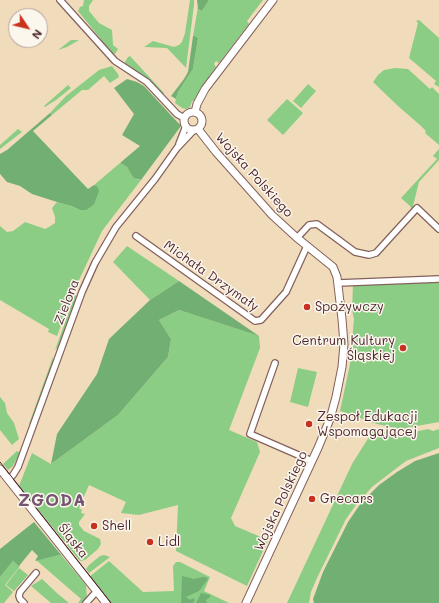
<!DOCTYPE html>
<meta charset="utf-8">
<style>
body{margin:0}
#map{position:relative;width:439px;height:603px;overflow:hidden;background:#f0dcbb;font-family:Mali,sans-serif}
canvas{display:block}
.north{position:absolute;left:8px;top:8px;width:40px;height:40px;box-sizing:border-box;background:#fbf7ec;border:1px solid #b4a19f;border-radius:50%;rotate:125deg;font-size:11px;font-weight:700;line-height:16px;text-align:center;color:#4a1f2b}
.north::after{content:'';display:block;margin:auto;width:14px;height:18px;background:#c8321e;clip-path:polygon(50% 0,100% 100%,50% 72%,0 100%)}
</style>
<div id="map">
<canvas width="439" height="603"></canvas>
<div class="north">N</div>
</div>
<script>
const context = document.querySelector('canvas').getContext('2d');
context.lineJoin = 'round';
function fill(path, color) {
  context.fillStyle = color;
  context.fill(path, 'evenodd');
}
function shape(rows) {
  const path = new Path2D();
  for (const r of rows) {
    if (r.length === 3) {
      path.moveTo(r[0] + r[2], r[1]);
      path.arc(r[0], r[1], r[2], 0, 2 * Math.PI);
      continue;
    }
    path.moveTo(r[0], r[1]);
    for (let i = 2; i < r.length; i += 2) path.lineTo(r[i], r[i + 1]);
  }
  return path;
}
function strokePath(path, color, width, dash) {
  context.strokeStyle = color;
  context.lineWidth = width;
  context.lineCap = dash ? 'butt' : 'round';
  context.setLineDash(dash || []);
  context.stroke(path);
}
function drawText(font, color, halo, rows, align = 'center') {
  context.font = font + ' Mali,sans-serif';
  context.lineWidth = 3;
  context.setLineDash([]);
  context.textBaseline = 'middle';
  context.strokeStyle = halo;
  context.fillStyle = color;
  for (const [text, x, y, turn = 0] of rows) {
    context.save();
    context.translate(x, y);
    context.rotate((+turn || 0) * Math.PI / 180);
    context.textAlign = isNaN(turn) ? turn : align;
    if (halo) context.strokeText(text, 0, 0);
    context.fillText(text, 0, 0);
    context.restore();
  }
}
const green = shape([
 [84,0,93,0,89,6,89,11,99,23,112,30,113,45,118,49,115,54,111,52,78,11,80,7,83,6],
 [190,0,194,0,194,5,186,68,167,48,144,47,153,41,174,47,179,45,182,42,185,33],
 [209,0,263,0,247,21,249,24,219,63,216,61,214,64,216,67,201,88,195,101,192,101,190,107,186,109,182,108,175,103,176,99,178,92,193,69,198,38,195,36,193,36,198,7,198,9,202,11],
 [419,20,439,38,439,87,434,84,436,81,409,58,418,23,416,21],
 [71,40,79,40,67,47,58,50],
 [130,56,164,93,163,95,146,78,127,68,125,64,125,62,128,57],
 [112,66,118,74,119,77,110,83,104,76,88,90,82,90,52,115,50,113,66,96,99,70],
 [395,68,408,69,430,89,432,87,439,94,439,145,425,133,426,131,421,126,398,106,373,82,378,75,384,70],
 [308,84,316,91,301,108,293,101],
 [68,85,71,88,56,100,45,107,44,106],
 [287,99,303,113,283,135,267,120],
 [18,129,22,132,0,149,0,145],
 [439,149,439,160,419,182,412,210,410,206,401,198,437,159,433,156],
 [120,163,127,167,138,180,141,180,102,231,73,293,57,336,48,332,49,329,0,300,0,226,7,232,13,231,25,222,45,229,49,227,55,223,55,217,52,208,57,202,68,205,80,210,86,210,96,185,94,185],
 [127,246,179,281,150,300,113,262],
 [439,278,439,422,400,429,377,424,340,411,350,364,354,319,352,310,353,283],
 [75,295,78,296,59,346,55,350],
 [179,310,259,336,260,348,229,430,257,442,260,452,231,518,235,526,268,540,247,586,176,551,178,505,139,515,121,513,126,502,89,485,79,508,82,510,81,513,85,514,79,522,79,525,84,531,100,539,101,544,98,549,85,560,80,561,19,486,32,453,51,464,118,415,168,357,171,339,159,320],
 [53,357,53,363,31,424,29,424],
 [298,368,317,372,308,407,290,402],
 [0,397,5,403,7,413,14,423,19,439,12,445,0,430],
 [374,429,384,432,400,435,428,429,433,431,439,429,439,448,406,461,372,487,356,505,346,519,317,578,311,592,309,603,287,603,352,464],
 [17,451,20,453,13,466,8,470,3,464],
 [59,555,62,556,86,585,87,599,81,603,78,603,81,599,36,560],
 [104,555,110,557,89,573,86,569,89,565,100,556],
 [13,561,20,566,5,585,13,592,4,603,0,603,0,577],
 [109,561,143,592,174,591,173,566,176,562,180,562,210,577,204,591,229,603,110,603,89,577],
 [19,568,28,575,14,591,6,585],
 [42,579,58,594,69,603,51,603,31,586]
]);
const forest = shape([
 [197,0,209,0,202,11,198,9],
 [193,36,195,36,198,38,193,69,178,92,176,99,171,96,184,79,188,72],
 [127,79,137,82,144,86,181,126,141,180,134,178,127,167,120,163,140,146,122,135,134,114,114,88],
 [50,113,52,115,33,131,88,189,94,185,97,186,99,191,94,204,92,206,86,210,80,210,71,206,57,202,32,194,20,186,7,182,0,174,0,154,7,150],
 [179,281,259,336,179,310,159,320,171,339,168,357,118,415,51,464,57,434,97,374,109,339,150,300],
 [439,453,439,603,314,603,313,599,323,572,348,522,361,503,379,485,397,472,415,461],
 [34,522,62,556,59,555,35,561,38,556,32,550,19,566,13,561,0,577,0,549],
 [182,576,191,578,193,579,203,577,206,577,208,579,199,591,186,597,190,600,193,598,195,600,193,603,181,603],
 [201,593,210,595,210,597,206,600,207,603,196,603]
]);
const minor = shape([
 [60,0,115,61,147,82,177,114,184,118],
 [179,144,186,126],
 [136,236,255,321,261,320,286,292,307,246],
 [297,238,309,225,317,224,355,252,369,255,376,253,417,208,439,229],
 [338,283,439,279],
 [275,363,250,434,312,461],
 [9,479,13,475,18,467,82,292,95,263,116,227,155,179,177,148,193,131],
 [24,603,20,599,19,596,20,592,36,573],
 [86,603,97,591]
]);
const tertiary = shape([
 [193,121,9],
 [195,112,197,104,205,89,273,0],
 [198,129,216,152,272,215,296,237,333,267,337,277,342,319,344,344,342,367,336,397,330,419,318,448,246,603],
 [0,469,106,603]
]);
const tram = shape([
 [0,462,111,603]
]);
const markers = [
 [307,307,4,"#c8321e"],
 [403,348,4,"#c8321e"],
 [309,424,4,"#c8321e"],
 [312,499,4,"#c8321e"],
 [94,526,4,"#c8321e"],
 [150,542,4,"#c8321e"]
];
const streetNames = [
 ["Wojska Polskiego",254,175,48],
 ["Michała Drzymały",211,276,35],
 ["Zielona",67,302,-69],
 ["Wojska Polskiego",281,501,-65],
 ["Śląska",73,541,52]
];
const poiNames = [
 ["Spożywczy",315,307],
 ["Centrum Kultury",395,341,"right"],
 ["Śląskiej",395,356,"right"],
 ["Zespoł Edukacji",317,417],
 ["Wspomagającej",317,432],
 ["Grecars",320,499],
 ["Shell",102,526],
 ["Lidl",158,542]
];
const districtNames = [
 ["ZGODA",52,501]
];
fill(green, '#8ccd85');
fill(forest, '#71b072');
strokePath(minor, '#84615d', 8);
strokePath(tertiary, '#84615d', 9);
strokePath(minor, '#fff', 5.5);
strokePath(tertiary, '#fff', 7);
strokePath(tram, '#4a1f2b', 1);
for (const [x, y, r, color] of markers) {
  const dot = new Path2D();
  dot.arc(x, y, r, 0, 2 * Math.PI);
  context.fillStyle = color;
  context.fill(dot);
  strokePath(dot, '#fbf7ec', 1.5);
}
drawText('13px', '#4a1f2b', '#fbf7ec', streetNames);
drawText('13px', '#4a1f2b', '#fbf7ec', poiNames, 'left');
context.letterSpacing = '1px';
drawText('bold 17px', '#785474', '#fbf7ec', districtNames);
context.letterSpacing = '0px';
</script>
